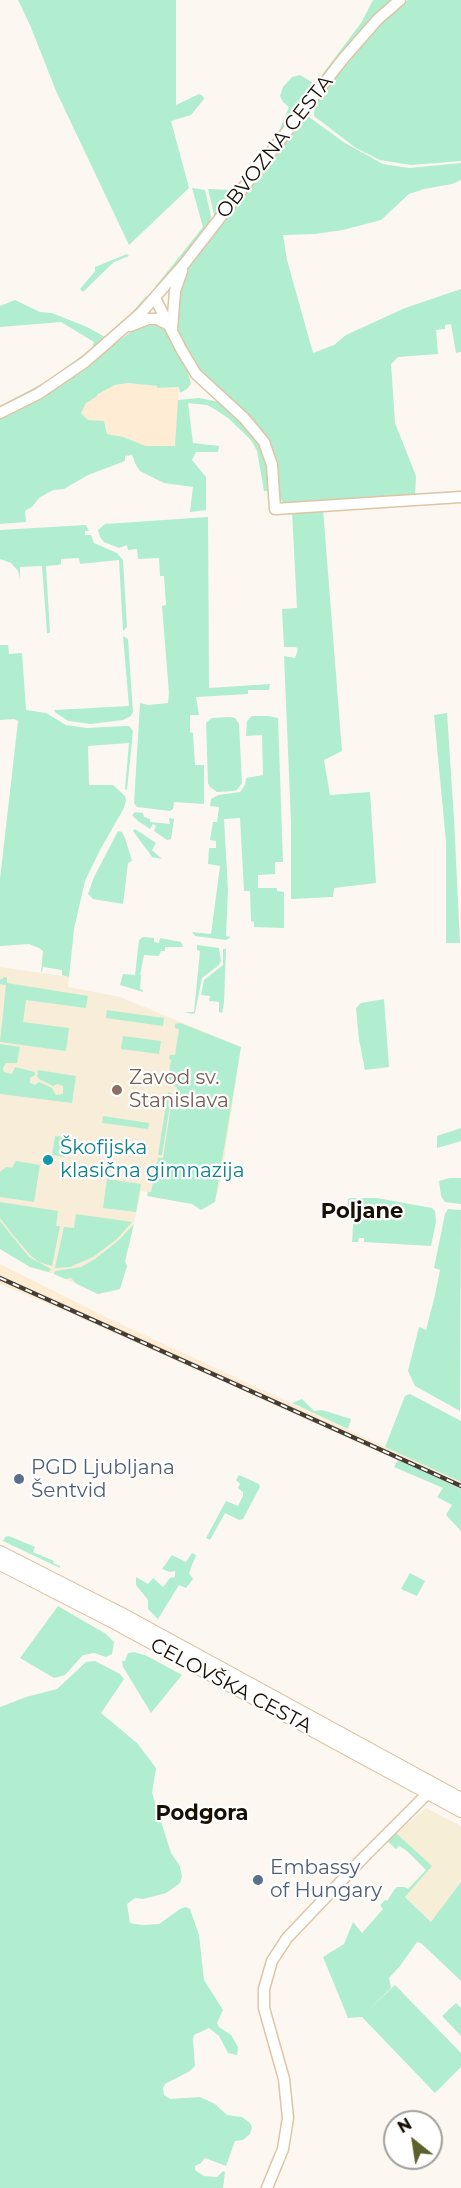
<!DOCTYPE html>
<meta charset="utf-8">
<style>
body{margin:0}
#map{position:relative;width:461px;height:2188px;overflow:hidden;background:#fcf7f1;font-family:Montserrat,sans-serif}
canvas{display:block}
.north{position:absolute;left:383px;top:2110px;width:60px;height:60px;box-sizing:border-box;background:#fff;border:2px solid #a39f9b;border-radius:50%;rotate:330deg;font-size:16px;font-weight:700;line-height:24px;text-align:center;color:#181005}
.north::after{content:'';display:block;margin:auto;width:21px;height:27px;background:#5b602d;clip-path:polygon(50% 0,100% 100%,50% 72%,0 100%)}
</style>
<div id="map">
<canvas width="461" height="2188"></canvas>
<div class="north">N</div>
</div>
<script>
const context = document.querySelector('canvas').getContext('2d');
context.lineJoin = 'round';
function fill(path, color) {
  context.fillStyle = color;
  context.fill(path, 'evenodd');
}
function shape(rows) {
  const path = new Path2D();
  for (const r of rows) {
    path.moveTo(r[0], r[1]);
    for (let i = 2; i < r.length; i += 2) path.lineTo(r[i], r[i + 1]);
  }
  return path;
}
function strokePath(path, color, width, dash) {
  context.strokeStyle = color;
  context.lineWidth = width;
  context.lineCap = dash ? 'butt' : 'round';
  context.setLineDash(dash || []);
  context.stroke(path);
}
function drawText(font, color, halo, rows, align = 'center') {
  context.font = font + ' Montserrat,sans-serif';
  context.lineWidth = 4.5;
  context.setLineDash([]);
  context.textBaseline = 'middle';
  context.strokeStyle = halo;
  context.fillStyle = color;
  for (const [text, x, y, turn = 0] of rows) {
    context.save();
    context.translate(x, y);
    context.rotate((+turn || 0) * Math.PI / 180);
    context.textAlign = isNaN(turn) ? turn : align;
    if (halo) context.strokeText(text, 0, 0);
    context.fillText(text, 0, 0);
    context.restore();
  }
}
const commercial = shape([
 [426,1808,461,1826,461,1882,432,1922,405,1897,431,1866,396,1833]
]);
const built = shape([
 [128,383,157,386,158,388,179,387,176,446,146,446,123,437,107,434,106,425,88,420,81,413,85,403,96,397,98,394,115,385],
 [0,1264,112,1320,461,1482,461,1489,72,1314,0,1284]
]);
const education = shape([
 [0,967,69,977,68,987,120,997,241,1047,221,1180,215,1202,141,1191,119,1290,98,1294,54,1274,30,1267,0,1249]
]);
const green = shape([
 [18,0,176,0,176,105,199,94,203,96,204,99,191,115,171,121,189,188,129,245,56,91,30,25],
 [373,0,395,0,217,214,214,215,208,189,233,190,278,133,289,107,283,102,280,96,283,87,292,77,300,75,315,84,361,23],
 [408,0,461,0,461,161,411,165,380,160,356,148,314,116,315,102,370,33],
 [309,117,345,143,383,164,409,168,461,163,461,180,452,184,424,189,409,194,381,220,343,230,315,234,283,235,287,260,313,353,334,345,346,335,405,308,461,289,461,352,456,353,451,324,445,325,445,329,436,330,438,354,398,357,391,364,395,423,416,476,415,497,286,505,283,503,279,496,271,450,197,370,182,344,178,332,176,303,186,270,296,126],
 [192,188,205,190,211,216,210,222,206,229,160,285,155,287,203,227],
 [127,254,129,256,114,262,83,292,80,289,95,271,95,267],
 [147,295,145,301,133,315,112,336,57,378,0,409,0,406,45,382,65,368,92,348,94,342,61,322,0,327,0,306,15,300,40,312,52,313,87,327,105,337,126,319],
 [157,323,165,329,187,369,191,384,187,389,180,393,179,387,157,388,157,386,128,383,115,385,98,394,96,397,86,403,81,413,88,420,104,421,107,434,123,437,146,446,175,446,178,400,199,398,219,402,253,433,267,459,271,491,264,491,257,451,251,440,228,418,216,410,207,405,188,403,193,443,219,446,218,452,196,452,192,460,206,477,206,510,190,512,193,487,164,483,140,471,136,465,132,455,125,456,125,461,88,475,64,489,53,490,39,498,32,507,25,511,26,522,0,524,0,419,62,384,140,325],
 [323,509,342,751,324,760,330,795,370,792,376,883,334,888,333,897,291,899,291,822,284,656,295,658,298,649,296,647,284,647,282,609,297,608,292,512],
 [208,517,209,688,270,684,269,690,248,690,248,694,196,697,199,715,190,715,190,732,193,733,195,765,204,765,204,804,174,802,173,809,170,811,137,807,134,803,140,703,148,705,168,703,169,693,162,606,166,605,164,576,160,576,159,558,138,559,137,549,128,550,127,545,119,548,104,542,100,537,98,530,105,524],
 [86,525,89,531,85,531,85,535,91,535,94,543,117,553,123,560,127,627,123,631,119,560,80,564,79,558,61,559,61,564,58,565,46,566,50,633,47,633,42,566,20,567,20,579,18,571,11,563,0,559,0,530],
 [123,636,128,639,133,712,131,716,123,720,91,724,68,721,56,713,54,710,129,706],
 [0,645,8,645,9,654,22,653,26,710,46,713,66,725,87,728,125,726,129,726,133,731,127,790,125,789,129,743,88,746,89,785,113,785,125,796,126,800,124,808,100,850,85,881,74,929,69,977,62,975,62,970,43,967,42,972,41,972,43,951,39,948,29,944,0,946,0,879,18,721,14,719,0,720],
 [447,713,454,819,460,943,446,943,446,842,434,715],
 [252,716,268,716,278,718,283,862,275,862,275,874,258,875,258,888,277,888,277,891,284,892,284,928,254,927,254,922,251,921,250,891,244,891,240,818,224,819,228,890,226,936,231,937,226,940,195,936,192,932,211,934,220,866,208,864,209,848,216,848,216,841,210,840,213,822,217,822,219,807,210,806,211,799,218,795,240,792,245,785,246,778,263,775,262,735,246,736,247,721],
 [230,717,235,718,239,724,242,783,237,790,233,791,217,792,210,787,208,783,206,723,212,718],
 [135,812,143,813,144,817,150,819,150,822,170,824,169,818,174,819,171,839,167,840,154,831,156,826,153,824,150,829,138,821,132,815],
 [135,829,156,843,152,850,162,859,152,857,133,831],
 [118,831,122,832,125,838,132,861,128,863,123,904,93,899,88,894,94,877],
 [143,937,154,938,154,942,159,943,160,938,181,942,183,947,165,947,165,951,161,951,159,956,144,955,140,975,141,975,140,989,143,990,143,992,120,985,123,974,135,975,139,940],
 [197,945,219,948,221,961,219,965,202,978,195,1013,193,1014,184,1012,194,1012,200,951,197,950],
 [223,949,226,949,224,1003,222,1013,219,1012,219,1002,209,1001,210,996,201,995,204,980,223,965],
 [5,977,7,978,7,983,88,996,86,1008,26,1000,23,1022,69,1028,66,1051,0,1042,6,985,0,984,0,980],
 [384,999,389,1067,365,1070,359,1040,356,1008,361,1003],
 [107,1010,164,1018,163,1026,106,1018],
 [180,1023,241,1047,215,1202,201,1210,192,1204,147,1196,148,1192,151,1192,158,1158,163,1158,171,1105,175,1105,177,1087,167,1085,171,1060,169,1059,170,1055,175,1055,179,1029,175,1028,175,1024],
 [123,1036,161,1041,159,1054,121,1049],
 [0,1044,20,1047,17,1063,6,1063,3,1068,4,1072,12,1074,15,1067,35,1072,35,1075,30,1078,30,1083,35,1085,39,1082,52,1088,56,1095,63,1094,63,1086,58,1084,53,1086,39,1079,37,1076,38,1070,76,1076,72,1103,0,1094],
 [168,1092,172,1093,162,1155,158,1155],
 [103,1116,149,1123,148,1129,102,1123],
 [461,1128,461,1141,437,1148,437,1136],
 [55,1136,67,1138,64,1157,52,1155],
 [16,1161,40,1165,34,1202,0,1197,0,1172,6,1167,12,1168],
 [450,1178,461,1178,461,1204,445,1202,441,1196,439,1181],
 [107,1179,141,1184,136,1212,103,1208],
 [351,1198,377,1198,432,1208,435,1211,436,1222,431,1246,364,1242,364,1238,359,1238,358,1242,352,1242,354,1212,349,1211,348,1205,348,1199],
 [0,1202,58,1211,56,1226,60,1226,52,1266,39,1262,31,1256,13,1235,0,1218],
 [448,1209,461,1210,460,1411,415,1386,408,1371,419,1327,426,1330,435,1295,440,1270,434,1268,445,1214],
 [76,1214,132,1222,117,1239,93,1257,70,1267,55,1268,64,1227,74,1228],
 [0,1221,29,1257,51,1269,49,1272,30,1267,0,1249],
 [134,1224,125,1261,127,1266,120,1289,98,1294,77,1284,71,1278,65,1279,54,1274,55,1271,81,1267,95,1259,119,1240],
 [410,1394,461,1421,461,1482,385,1447,405,1396],
 [302,1399,314,1411,322,1410,351,1419,348,1429,292,1403],
 [398,1460,461,1489,461,1531,446,1515,452,1505,437,1497,443,1488,394,1467],
 [239,1475,259,1484,260,1487,243,1519,239,1520,225,1513,210,1540,206,1538,226,1501,238,1506,243,1496,243,1492,238,1488,240,1484,236,1480],
 [9,1536,35,1547,33,1552,54,1561,53,1563,60,1566,60,1568,3,1541,5,1537],
 [192,1553,196,1555,189,1573,193,1579,186,1588,179,1585,158,1619,148,1609,148,1600,136,1585,136,1577,148,1584,153,1578,163,1587,170,1578,175,1577,175,1571,170,1572,162,1569,172,1555,186,1562],
 [410,1573,425,1581,417,1596,401,1589],
 [58,1606,106,1634,114,1642,112,1654,106,1657,94,1653,83,1655,65,1675,54,1678,20,1658],
 [134,1652,147,1656,182,1675,151,1713,123,1667,122,1661,125,1661,128,1653],
 [95,1661,120,1674,124,1679,101,1713,137,1743,156,1768,152,1793,171,1853,180,1866,182,1877,180,1883,166,1893,143,1899,135,1898,127,1904,130,1923,142,1925,159,1924,180,1909,186,1907,190,1909,199,1935,204,1980,223,2010,217,2023,219,2027,231,2035,238,2047,237,2055,228,2053,219,2036,209,2028,194,2035,193,2039,195,2066,190,2071,165,2084,163,2088,164,2095,170,2099,200,2097,215,2104,227,2115,242,2117,250,2123,252,2127,250,2134,243,2140,235,2141,226,2166,205,2158,201,2163,195,2166,195,2170,204,2176,217,2177,223,2171,225,2172,223,2188,0,2188,0,1707,26,1697,57,1689,86,1662],
 [396,1833,432,1866,405,1897,431,1922,461,1882,461,1981,421,1943,417,1942,400,1966,389,1978,391,1988,365,2013,395,1985,461,2053,461,2067,435,2093,362,2017,348,2018,323,1957,344,1944,353,1922,362,1933,383,1909,380,1905,385,1900,387,1901,394,1890,397,1887,404,1887,408,1889,426,1870,407,1851,399,1846,396,1849,386,1840],
 [456,2003,461,2008,461,2036,442,2016]
]);
const secondary = shape([
 [155,298,181,349,196,374,244,418,264,442,272,465,275,509,461,497],
 [130,326,148,319,157,319,169,325],
 [172,329,175,291,182,271],
 [0,413,38,394,85,362,141,313,185,263,343,59,378,19,400,0],
 [267,2188,283,2149,288,2118,284,2079,264,2008,264,1989,272,1961,287,1938,364,1857,428,1793]
]);
const primary = shape([
 [0,1552,120,1613,461,1799],
 [0,1564,115,1623,461,1811]
]);
const rail = shape([
 [0,1278,461,1486]
]);
const markers = [
 [117,1090,6,"#8d6e63"],
 [48,1160,6,"#0f9aa8"],
 [19,1479,6,"#5c6f8a"],
 [258,1880,6,"#5c6f8a"]
];
const streetNames = [
 ["OBVOZNA CESTA",275,147,-52],
 ["CELOVŠKA CESTA",231,1686,28]
];
const educationNames = [
 ["Zavod sv.",129,1078],
 ["Stanislava",129,1101]
];
const cultureNames = [
 ["Škofijska",60,1148],
 ["klasična gimnazija",60,1171]
];
const serviceNames = [
 ["PGD Ljubljana",31,1468],
 ["Šentvid",31,1491],
 ["Embassy",270,1868],
 ["of Hungary",270,1891]
];
const neighbourhoodNames = [
 ["Poljane",362,1212],
 ["Podgora",202,1814]
];
fill(commercial, '#f7eed8');
fill(built, '#feecd5');
fill(education, '#f8edd8');
fill(green, '#b1eecf');
strokePath(secondary, '#ddc5a6', 13);
strokePath(primary, '#ddc5a6', 14);
strokePath(secondary, '#fff', 10);
strokePath(primary, '#fff', 12);
strokePath(rail, '#453d33', 4.5);
strokePath(rail, '#fff', 2, [7]);
for (const [x, y, r, color] of markers) {
  const dot = new Path2D();
  dot.arc(x, y, r, 0, 2 * Math.PI);
  context.fillStyle = color;
  context.fill(dot);
  strokePath(dot, '#fff', 2);
}
drawText('20px', '#181005', '#fff', streetNames);
drawText('20px', '#785e54', '#fff', educationNames, 'left');
drawText('20px', '#0d838f', '#fff', cultureNames, 'left');
drawText('20px', '#4e5e75', '#fff', serviceNames, 'left');
drawText('bold 21px', '#181005', '#fff', neighbourhoodNames);
</script>
